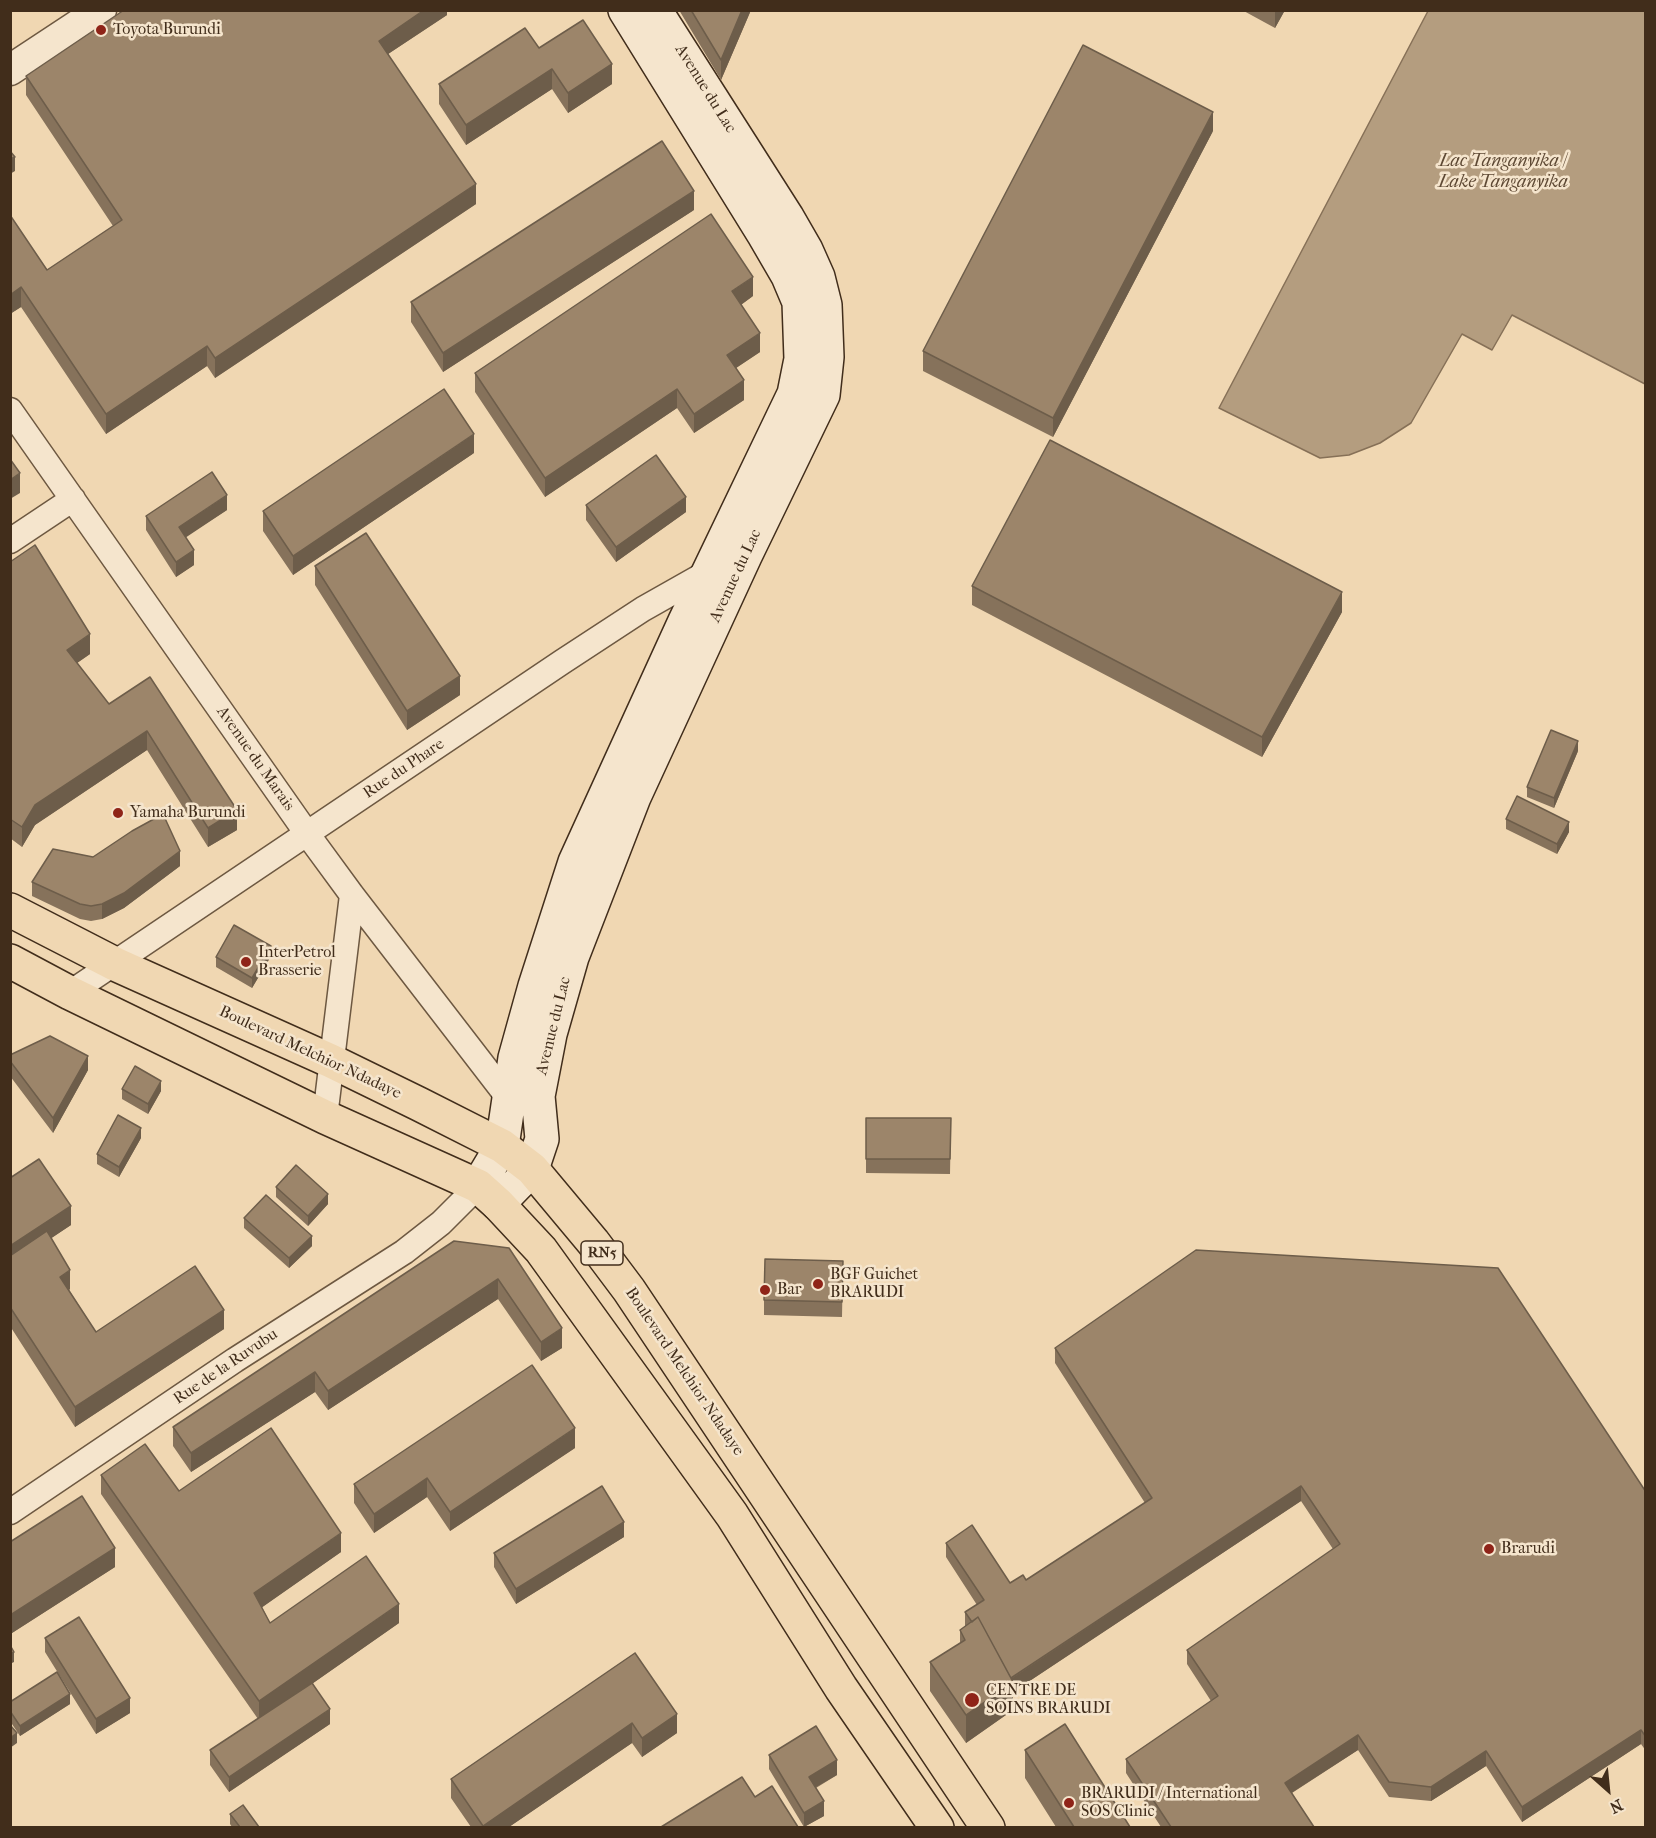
<!DOCTYPE html>
<style>
body{margin:0}
#map{position:relative;width:1656px;height:1838px;overflow:hidden;background:#f0d7b2;font-family:"IM FELL French Canon",serif}
canvas{display:block}
.frame{position:absolute;inset:0;border:12px solid #412d1b;pointer-events:none}
.north{position:absolute;left:1578px;top:1760px;width:60px;height:60px;-webkit-text-stroke:4px #f5e5cd;paint-order:stroke;rotate:153deg;font-size:16px;font-weight:700;line-height:24px;text-align:center;color:#412d1b}
.north::after{content:'';display:block;margin:auto;width:21px;height:27px;background:#412d1b;clip-path:polygon(50% 0,100% 100%,50% 72%,0 100%)}
</style>
<div id="map">
<canvas width="1656" height="1838"></canvas>
<div class="frame"></div>
<div class="north">N</div>
</div>
<script>
const context = document.querySelector('canvas').getContext('2d');
context.lineJoin = 'round';
function fill(path, color) {
  context.fillStyle = color;
  context.fill(path, 'evenodd');
}
function shape(rows) {
  const path = new Path2D();
  for (const r of rows) {
    path.moveTo(r[0], r[1]);
    for (let i = 2; i < r.length; i += 2) path.lineTo(r[i], r[i + 1]);
  }
  return path;
}
function strokePath(path, color, width, dash) {
  context.strokeStyle = color;
  context.lineWidth = width;
  context.lineCap = dash ? 'butt' : 'round';
  context.setLineDash(dash || []);
  context.stroke(path);
}
function drawText(font, color, halo, rows, align = 'center') {
  context.font = font + ' "IM FELL French Canon",serif';
  context.lineWidth = 5;
  context.setLineDash([]);
  context.textBaseline = 'middle';
  context.strokeStyle = halo;
  context.fillStyle = color;
  for (const [text, x, y, turn = 0] of rows) {
    context.save();
    context.translate(x, y);
    context.rotate((+turn || 0) * Math.PI / 180);
    context.textAlign = isNaN(turn) ? turn : align;
    if (halo) context.strokeText(text, 0, 0);
    context.fillText(text, 0, 0);
    context.restore();
  }
}
const water = shape([
 [1428,11,1645,11,1645,384,1512,315,1492,350,1462,334,1411,423,1380,443,1349,455,1320,458,1219,408,1428,11]
]);
const minor = shape([
 [10,410,308,835,352,895,510,1100],
 [10,541,73,499],
 [70,993,562,662,643,609,712,570],
 [325,1117,352,895],
 [10,1512,235,1360,404,1252,441,1223,478,1186]
]);
const tertiary = shape([
 [10,70,101,10]
]);
const secondary = shape([
 [478,1186,502,1146,515,1058,535,986,575,862,685,621,794,394,801,359,799,302,788,276,763,233,625,10],
 [498,1204,532,1169,542,1139,538,1096,550,1034,572,957,634,797,745,556,823,395,827,357,825,305,818,277,806,250,787,217,655,10]
]);
const primary = shape([
 [10,910,115,964,331,1061,419,1104,502,1146,532,1169,593,1242,629,1290,988,1828],
 [10,961,70,993,325,1117,478,1186,498,1204,541,1250,732,1515,841,1688,937,1828]
]);
const wall = shape([
 [447,10,447,15,388,54,476,204,215,378,207,366,106,434,21,307,10,314,10,215,47,270,113,226,26,95,26,76],
 [679,10,751,10,721,80],
 [1242,10,1285,10,1275,28],
 [539,48,612,84,568,113,552,89,466,145,439,104,439,84],
 [1213,131,1053,437,923,371,923,351],
 [694,210,443,372,411,322,411,302],
 [753,296,741,305,760,352,736,368,744,400,694,433,677,408,545,497,475,392,475,373],
 [474,453,293,575,263,531,263,511],
 [586,505,686,512,616,562,586,520],
 [227,510,185,537,194,565,176,577,146,530,146,516],
 [10,562,90,654,77,663,109,704,150,677,237,830,208,847,147,750,35,825,22,847,10,838],
 [315,566,460,695,407,730,315,585],
 [972,586,1342,612,1262,757,972,605],
 [1578,751,1554,808,1527,797,1527,787],
 [1506,819,1569,832,1557,854,1506,829],
 [93,857,180,866,124,908,102,919,91,921,80,919,32,896,32,882],
 [271,956,252,988,216,967,216,957],
 [10,1055,88,1070,53,1133,10,1076],
 [122,1089,161,1091,148,1114,122,1099],
 [866,1118,951,1118,950,1174,866,1173],
 [141,1138,119,1177,97,1164,97,1154],
 [10,1178,71,1225,51,1238,70,1289,69,1290,96,1332,224,1329,75,1427,10,1326],
 [276,1187,328,1204,308,1226,276,1197],
 [244,1218,312,1246,289,1268,244,1228],
 [509,1248,562,1348,541,1361,498,1299,328,1410,315,1392,191,1472,173,1446,173,1427],
 [843,1261,842,1317,764,1315,764,1300],
 [1055,1348,1646,1492,1646,1751,1641,1744,1522,1822,1486,1766,1431,1801,1389,1797,1358,1750,1292,1793,1314,1827,1161,1827,1126,1773,1126,1759,1211,1701,1187,1664,1187,1650,1333,1549,1301,1501,1013,1692,1013,1710,966,1743,930,1691,930,1662,960,1643,960,1630,965,1626,965,1612,977,1605,946,1557,946,1543,1010,1583,1026,1580,1145,1503,1055,1363],
 [575,1448,450,1531,427,1497,374,1533,354,1503,354,1484],
 [101,1475,179,1491,341,1552,262,1607,270,1623,399,1623,313,1683,330,1724,229,1792,210,1765,210,1750,258,1719,101,1494],
 [624,1537,516,1604,494,1567,494,1553],
 [10,1542,115,1567,12,1633,10,1631],
 [45,1638,130,1713,96,1734,45,1652],
 [635,1653,677,1733,642,1757,632,1743,509,1827,471,1827,451,1798,451,1779],
 [10,1702,70,1704,20,1736,10,1721],
 [1025,1750,1130,1827,1056,1827,1025,1778],
 [769,1755,837,1775,816,1788,824,1816,804,1827,769,1769],
 [230,1814,259,1827,232,1827,230,1824]
]);
const shadedWall = shape([
 [424,10,447,10,447,15,379,60,379,41],
 [742,10,751,10,721,80,721,60],
 [1275,10,1285,10,1275,28],
 [612,64,612,84,568,113,568,93],
 [552,69,552,89,466,145,466,125],
 [1213,112,1213,131,1053,437,1053,418],
 [15,157,15,171,10,174,10,159],
 [476,184,476,204,215,378,215,358],
 [694,191,694,210,443,372,443,353],
 [753,277,753,296,732,311,732,291],
 [21,287,21,307,10,314,10,295],
 [760,333,760,352,727,374,727,355],
 [207,346,207,366,106,434,106,414],
 [744,380,744,400,694,433,694,414],
 [677,389,677,408,545,497,545,478],
 [474,434,474,453,293,575,293,556],
 [20,473,20,493,10,499,10,480],
 [227,495,227,510,179,542,179,527],
 [686,497,686,512,616,562,616,547],
 [194,550,194,565,176,577,176,562],
 [1342,592,1342,612,1262,757,1262,737],
 [90,634,90,654,67,670,67,650],
 [460,676,460,695,407,730,407,711],
 [147,731,147,750,35,825,22,847,22,827,35,805],
 [1578,741,1578,751,1554,808,1554,798],
 [237,810,237,830,208,847,208,828],
 [1569,822,1569,832,1557,854,1557,844],
 [180,851,180,866,124,908,102,919,102,904],
 [271,946,271,956,252,988,252,978],
 [88,1056,88,1070,53,1133,53,1118],
 [161,1081,161,1091,148,1114,148,1104],
 [141,1128,141,1138,119,1177,119,1167],
 [328,1194,328,1204,308,1226,308,1216],
 [71,1206,71,1225,10,1266,10,1246],
 [312,1236,312,1246,289,1268,289,1258],
 [70,1270,70,1289,60,1296,60,1277],
 [498,1279,498,1299,328,1410,328,1391],
 [224,1310,224,1329,75,1427,75,1407],
 [562,1328,562,1348,541,1361,541,1342],
 [315,1372,315,1392,191,1472,191,1453],
 [575,1428,575,1448,450,1531,450,1512],
 [427,1478,427,1497,374,1533,374,1514],
 [1301,1486,1301,1501,1013,1692,1013,1710,966,1743,966,1715,1011,1679],
 [624,1522,624,1537,516,1604,516,1589],
 [341,1533,341,1552,254,1613,254,1593],
 [115,1548,115,1567,12,1633,12,1614],
 [399,1604,399,1623,259,1721,259,1701],
 [14,1652,14,1662,10,1664,10,1654],
 [70,1694,70,1704,20,1736,20,1726],
 [130,1698,130,1713,96,1734,96,1719],
 [330,1709,330,1724,229,1792,229,1777],
 [677,1714,677,1733,642,1757,642,1738],
 [632,1723,632,1743,509,1827,483,1827,483,1826],
 [1641,1730,1641,1744,1522,1822,1522,1807],
 [17,1733,17,1743,10,1748,10,1738],
 [1358,1735,1358,1750,1285,1797,1285,1783],
 [1486,1751,1486,1766,1431,1801,1431,1787],
 [837,1760,837,1775,809,1791,809,1777],
 [824,1801,824,1816,804,1827,804,1813]
]);
const building = shape([
 [124,10,424,10,379,41,476,184,215,358,207,346,106,414,21,287,10,295,10,215,47,270,122,220,26,76,124,10],
 [691,10,742,10,721,60,691,10],
 [583,20,612,64,568,93,552,69,466,125,439,84,525,28,539,48,583,20],
 [1083,45,1213,112,1053,418,923,351,1083,45],
 [662,141,694,191,443,353,411,302,662,141],
 [10,151,15,157,10,159,10,151],
 [711,214,753,277,732,291,760,333,727,355,744,380,694,414,677,389,545,478,475,373,711,214],
 [444,389,474,434,293,556,263,511,444,389],
 [1050,440,1342,592,1262,737,972,586,1050,440],
 [656,455,686,497,616,547,586,505,656,455],
 [10,459,20,473,10,480,10,459],
 [212,472,227,495,179,527,194,550,176,562,146,516,212,472],
 [366,533,460,676,407,711,315,566,366,533],
 [35,545,90,634,67,650,109,704,150,677,237,810,208,828,147,731,35,805,22,827,10,819,10,562,35,545],
 [1551,730,1578,741,1554,798,1527,787,1551,730],
 [1517,796,1569,822,1557,844,1506,819,1517,796],
 [163,814,180,851,124,893,102,904,91,906,80,904,32,882,53,849,93,857,132,831,163,814],
 [234,925,271,946,252,978,216,957,234,925],
 [50,1036,88,1056,53,1118,10,1061,10,1055,50,1036],
 [135,1066,161,1081,148,1104,122,1089,135,1066],
 [118,1115,141,1128,119,1167,97,1154,118,1115],
 [866,1118,951,1118,950,1159,866,1159,866,1118],
 [39,1159,71,1206,10,1246,10,1178,39,1159],
 [296,1165,328,1194,308,1216,276,1187,296,1165],
 [266,1195,312,1236,289,1258,244,1218,266,1195],
 [47,1231,70,1270,60,1277,96,1332,195,1266,224,1310,75,1407,10,1307,10,1256,47,1231],
 [454,1241,509,1248,562,1328,541,1342,498,1279,328,1391,315,1372,191,1453,173,1427,454,1241],
 [1196,1250,1498,1268,1646,1492,1646,1737,1641,1730,1522,1807,1486,1751,1431,1787,1389,1782,1358,1735,1285,1783,1314,1827,1171,1827,1126,1759,1218,1696,1187,1650,1340,1544,1301,1486,1011,1678,978,1617,972,1622,965,1612,984,1600,946,1543,972,1525,1010,1583,1023,1575,1026,1580,1152,1498,1055,1348,1196,1250],
 [765,1259,843,1261,842,1302,764,1300,765,1259],
 [532,1365,575,1428,450,1512,427,1478,374,1514,354,1484,532,1365],
 [271,1428,341,1533,254,1593,270,1623,366,1556,399,1604,259,1701,101,1475,145,1444,179,1491,271,1428],
 [602,1486,624,1522,516,1589,494,1553,602,1486],
 [82,1496,115,1548,12,1614,10,1612,10,1542,82,1496],
 [79,1617,130,1698,96,1719,45,1638,79,1617],
 [978,1617,1013,1682,966,1715,930,1662,965,1640,960,1630,978,1617],
 [10,1645,14,1652,10,1654,10,1645],
 [635,1653,677,1714,642,1738,632,1723,483,1826,451,1779,635,1653],
 [57,1672,70,1694,20,1726,10,1711,10,1702,57,1672],
 [312,1683,330,1709,229,1777,210,1750,312,1683],
 [1065,1724,1130,1827,1074,1827,1025,1750,1065,1724],
 [10,1725,17,1733,10,1738,10,1725],
 [816,1726,837,1760,809,1777,824,1801,804,1813,769,1755,816,1726],
 [742,1777,755,1797,772,1786,798,1827,661,1827,742,1777],
 [243,1805,259,1827,240,1827,230,1814,243,1805]
]);
const markers = [
 [101,30,6,"#8f2418"],
 [118,813,6,"#8f2418"],
 [246,962,6,"#8f2418"],
 [818,1284,6,"#8f2418"],
 [765,1290,6,"#8f2418"],
 [1489,1549,6,"#8f2418"],
 [972,1700,8,"#8f2418"],
 [1069,1803,6,"#8f2418"]
];
const shields = [
 [602,1253,42]
];
const shieldNames = [
 ["RN5",602,1253]
];
const poiNames = [
 ["Toyota Burundi",113,30],
 ["Yamaha Burundi",130,813],
 ["InterPetrol",258,953],
 ["Brasserie",258,971],
 ["BGF Guichet",830,1275],
 ["BRARUDI",830,1293],
 ["Bar",777,1290],
 ["Brarudi",1501,1549],
 ["CENTRE DE",986,1691],
 ["SOINS BRARUDI",986,1709],
 ["BRARUDI / International",1081,1794],
 ["SOS Clinic",1081,1812]
];
const streetNames = [
 ["Avenue du Lac",705,89,58],
 ["Avenue du Lac",736,576,-65],
 ["Avenue du Marais",255,759,55],
 ["Rue du Phare",404,769,-34],
 ["Avenue du Lac",554,1026,-76],
 ["Boulevard Melchior Ndadaye",310,1053,25],
 ["Rue de la Ruvubu",226,1367,-34],
 ["Boulevard Melchior Ndadaye",684,1372,56]
];
const waterNames = [
 ["Lac Tanganyika /",1503,162],
 ["Lake Tanganyika",1503,183]
];
fill(water, '#b49d7f');
strokePath(water, '#867057', 1.5);
strokePath(minor, '#6d5841', 27);
strokePath(tertiary, '#6d5841', 33);
strokePath(secondary, '#412d1b', 36);
strokePath(primary, '#412d1b', 36);
strokePath(minor, '#f5e5cd', 24);
strokePath(tertiary, '#f5e5cd', 30);
strokePath(secondary, '#f5e5cd', 33);
strokePath(primary, '#f0d7b2', 33);
fill(wall, '#86725b');
fill(shadedWall, '#6d5d4a');
fill(building, '#9c856a');
strokePath(building, '#6d5d4a', 1.5);
for (const [x, y, r, color] of markers) {
  const dot = new Path2D();
  dot.arc(x, y, r, 0, 2 * Math.PI);
  context.fillStyle = color;
  context.fill(dot);
  strokePath(dot, '#f5e5cd', 2);
}
for (const [x, y, w] of shields) {
  const box = new Path2D();
  box.roundRect(x - w / 2, y - 12, w, 24, 4.5);
  context.fillStyle = '#f5e5cd';
  context.fill(box);
  strokePath(box, '#412d1b', 1.5);
}
drawText('bold 15px', '#412d1b', null, shieldNames);
drawText('16px', '#412d1b', '#f5e5cd', poiNames, 'left');
drawText('16px', '#412d1b', '#f5e5cd', streetNames);
drawText('italic 18px', '#5e4934', '#f5e5cd', waterNames);
</script>
